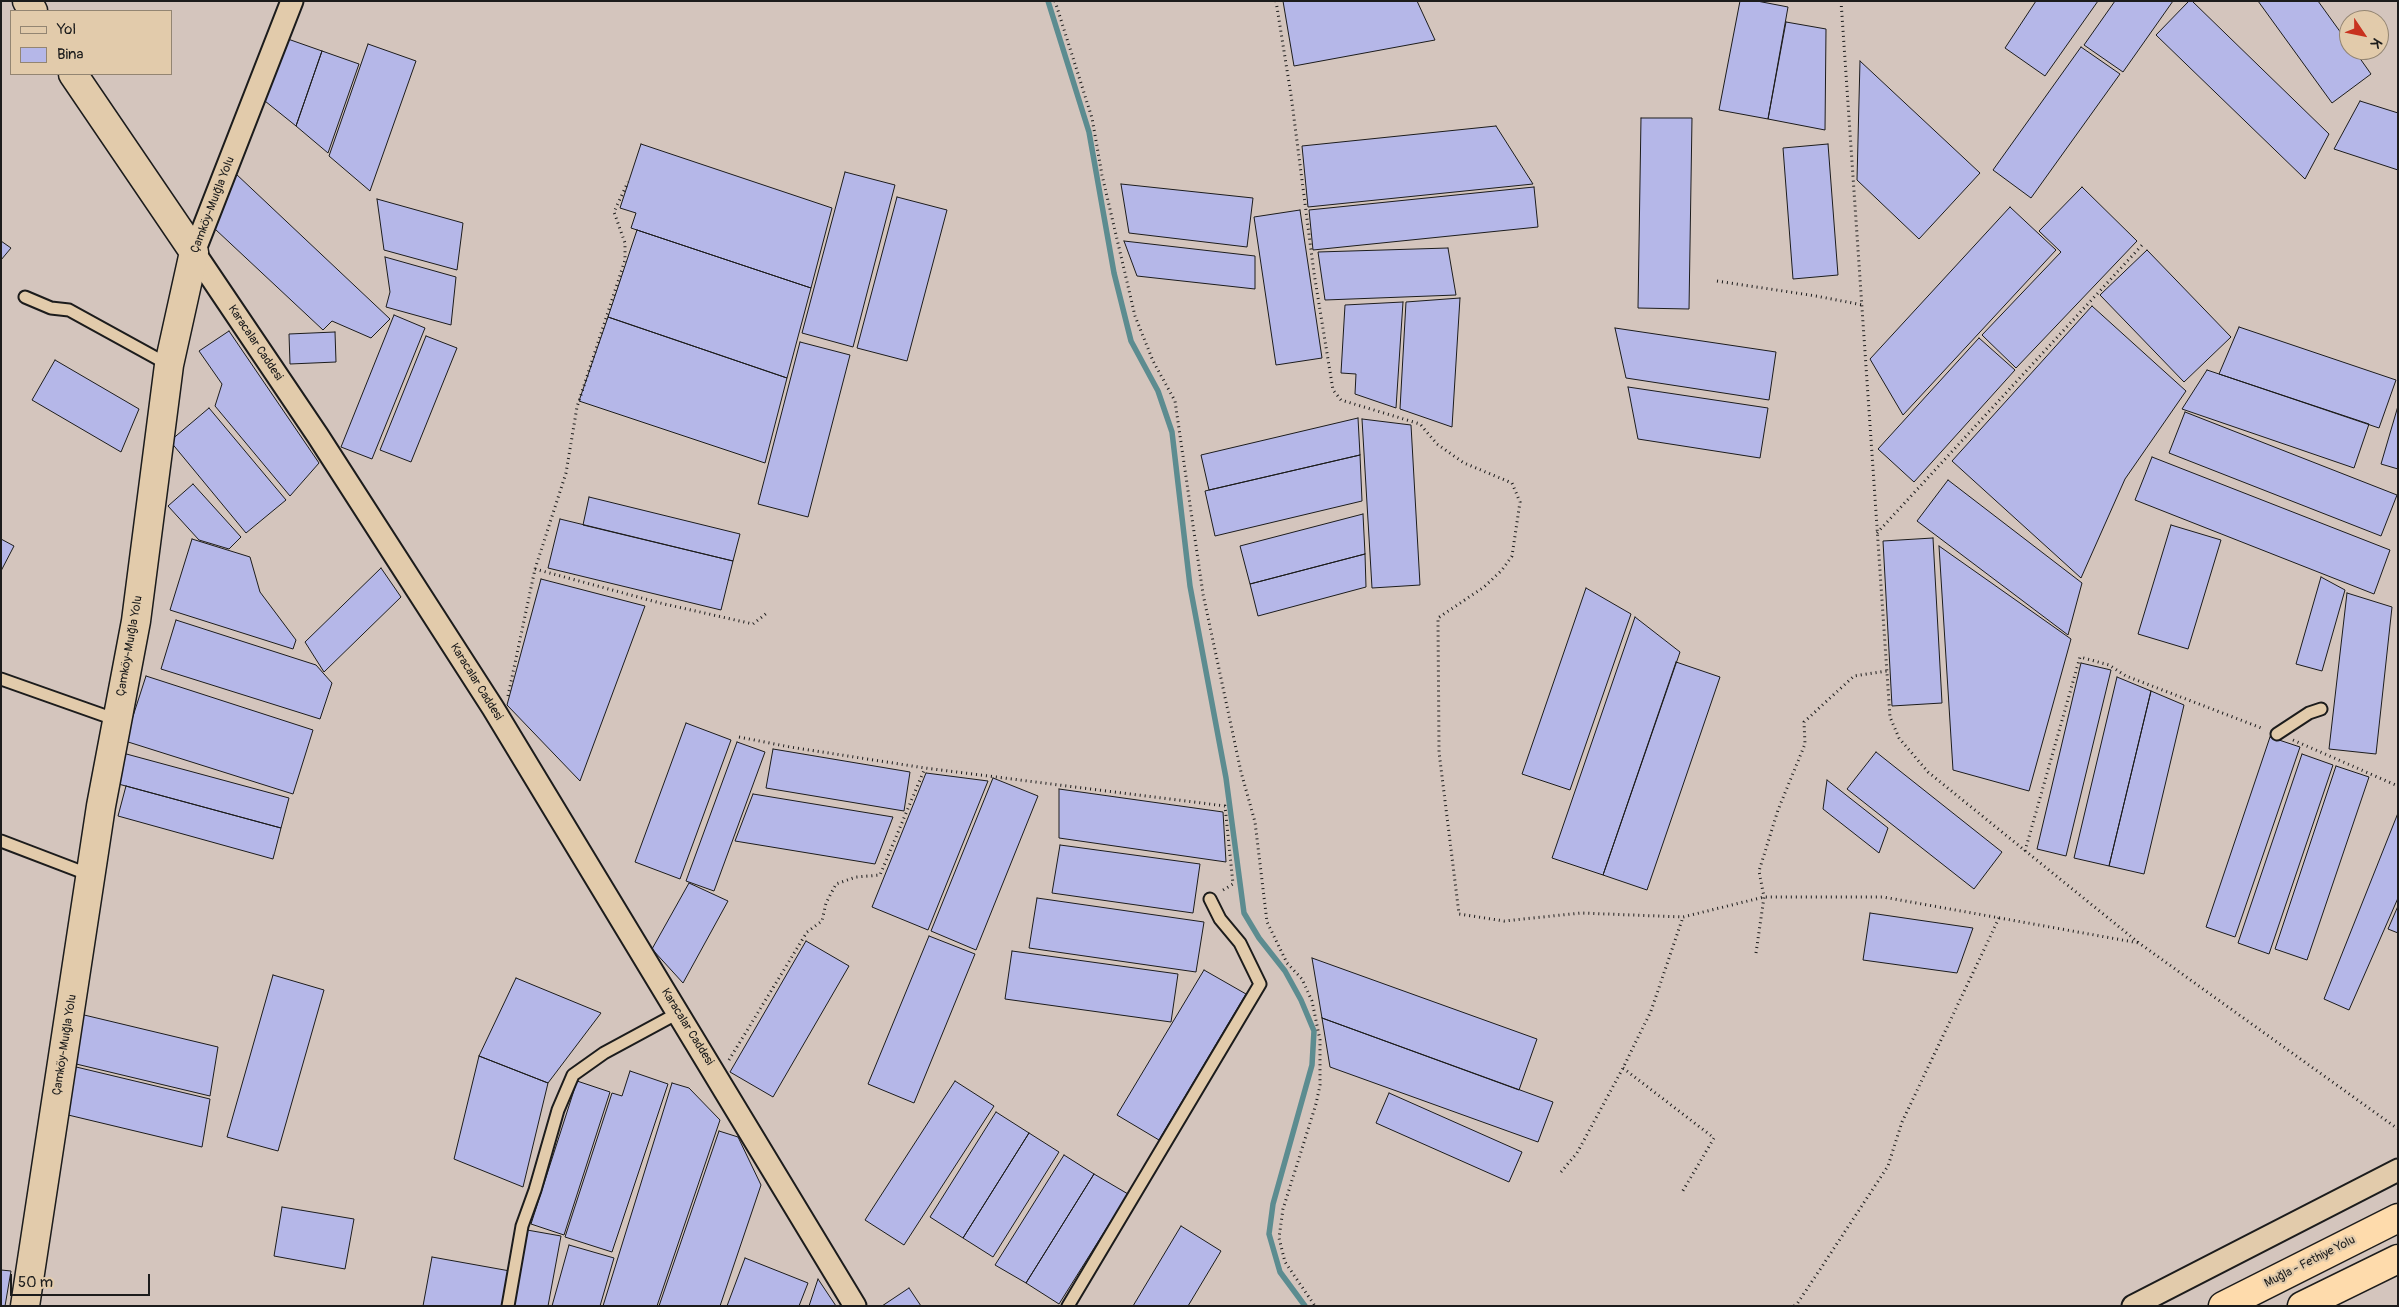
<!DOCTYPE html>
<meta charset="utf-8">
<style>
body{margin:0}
#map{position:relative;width:2399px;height:1307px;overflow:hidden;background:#d4c5bd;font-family:Pangolin,sans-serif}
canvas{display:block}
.frame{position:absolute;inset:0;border:2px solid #1c1c1c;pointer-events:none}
.legend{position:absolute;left:10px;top:10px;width:162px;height:65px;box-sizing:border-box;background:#e2cbab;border:1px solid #938572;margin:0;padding:6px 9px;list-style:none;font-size:15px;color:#1c1c1c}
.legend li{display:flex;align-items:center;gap:10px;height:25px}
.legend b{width:25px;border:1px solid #938572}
.north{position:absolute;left:2339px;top:10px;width:50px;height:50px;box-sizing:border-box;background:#e2cbab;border:1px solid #938572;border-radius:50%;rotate:124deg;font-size:14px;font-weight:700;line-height:20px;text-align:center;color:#1c1c1c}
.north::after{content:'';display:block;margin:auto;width:18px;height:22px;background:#c8321e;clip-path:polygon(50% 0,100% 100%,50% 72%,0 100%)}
.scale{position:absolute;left:10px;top:1274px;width:140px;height:22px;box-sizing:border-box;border:2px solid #1c1c1c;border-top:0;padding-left:6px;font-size:15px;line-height:18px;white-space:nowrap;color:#1c1c1c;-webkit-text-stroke:4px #e2cbab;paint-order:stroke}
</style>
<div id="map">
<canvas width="2399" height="1307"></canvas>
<div class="frame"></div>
<ul class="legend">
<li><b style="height:6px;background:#e2cbab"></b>Yol</li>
<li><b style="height:14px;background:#b5b7e8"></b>Bina</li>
</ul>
<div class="north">K</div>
<div class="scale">50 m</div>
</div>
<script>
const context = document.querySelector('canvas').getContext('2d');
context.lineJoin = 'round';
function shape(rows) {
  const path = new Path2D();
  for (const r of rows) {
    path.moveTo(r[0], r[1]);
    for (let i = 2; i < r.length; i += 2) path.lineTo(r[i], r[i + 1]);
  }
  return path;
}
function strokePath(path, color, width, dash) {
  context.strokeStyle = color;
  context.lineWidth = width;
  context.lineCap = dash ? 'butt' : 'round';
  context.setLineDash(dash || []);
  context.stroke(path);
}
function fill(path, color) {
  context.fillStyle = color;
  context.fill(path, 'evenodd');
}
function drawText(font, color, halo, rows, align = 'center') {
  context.font = font + ' Pangolin,sans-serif';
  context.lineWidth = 4.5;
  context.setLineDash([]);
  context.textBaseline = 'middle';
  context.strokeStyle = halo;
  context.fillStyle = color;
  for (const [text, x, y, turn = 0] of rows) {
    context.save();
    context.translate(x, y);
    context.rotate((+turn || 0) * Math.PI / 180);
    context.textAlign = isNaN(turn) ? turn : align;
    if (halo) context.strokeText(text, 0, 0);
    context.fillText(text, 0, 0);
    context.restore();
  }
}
const stream = shape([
 [1048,1,1089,132,1114,273,1131,341,1158,391,1172,432,1190,586,1226,778,1244,913,1259,938,1285,971,1301,1000,1314,1031,1312,1065,1273,1204,1269,1234,1280,1272,1305,1306]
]);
const building = shape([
 [1283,1,1417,1,1435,40,1294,66,1283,1],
 [1740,1,1757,1,1788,7,1768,119,1719,110,1740,1],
 [2036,1,2098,1,2045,76,2005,48,2036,1],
 [2115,1,2173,1,2123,72,2084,45,2115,1],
 [2189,1,2192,1,2329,134,2305,179,2156,35,2189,1],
 [2258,1,2318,1,2349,44,2349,50,2354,50,2371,74,2332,103,2258,1],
 [1786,22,1826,29,1825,130,1768,119,1786,22],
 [285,38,322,51,296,126,260,97,285,38],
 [368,44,416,61,370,191,329,156,368,44],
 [2081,47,2120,74,2031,198,1993,170,2081,47],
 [322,51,359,64,328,153,296,126,322,51],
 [1860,61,1980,173,1919,239,1857,180,1860,61],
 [2360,101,2398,113,2398,170,2334,149,2360,101],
 [1641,118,1692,118,1689,309,1638,308,1641,118],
 [1496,126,1533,184,1308,207,1302,146,1496,126],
 [641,144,832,208,811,288,631,228,636,213,620,208,641,144],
 [1828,144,1838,275,1793,279,1783,148,1828,144],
 [845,172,895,185,853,347,802,333,845,172],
 [235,173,390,319,371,338,332,321,323,330,215,229,235,173],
 [1121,184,1253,198,1247,247,1129,233,1121,184],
 [1534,187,1538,227,1313,250,1309,210,1534,187],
 [2082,187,2137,241,2016,368,1982,335,2061,252,2039,231,2082,187],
 [897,197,947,210,907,361,857,348,897,197],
 [377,199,463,223,457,270,384,250,377,199],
 [2010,207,2056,250,1903,415,1870,359,2010,207],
 [1300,210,1322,358,1276,365,1254,217,1300,210],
 [637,230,811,288,787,378,608,317,637,230],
 [1,241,11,248,1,260,1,241],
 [1124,241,1255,256,1255,289,1137,276,1124,241],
 [1448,248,1456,295,1325,300,1318,252,1448,248],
 [2147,250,2231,337,2184,382,2100,295,2147,250],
 [385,257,456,277,451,325,386,307,390,292,385,257],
 [1460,298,1452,427,1400,409,1406,302,1460,298],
 [1403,302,1396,408,1355,394,1356,374,1341,373,1345,305,1403,302],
 [2092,306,2186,391,2125,479,2081,578,1952,461,2092,306],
 [394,315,425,328,372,459,341,447,394,315],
 [608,317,787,378,765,463,579,401,608,317],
 [2239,327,2396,380,2379,428,2219,374,2239,327],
 [1615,328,1776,352,1769,400,1626,378,1615,328],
 [229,331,319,463,290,496,215,406,222,384,199,351,229,331],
 [335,332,336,362,290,364,289,334,335,332],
 [426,336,457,348,411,462,380,450,426,336],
 [1979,338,2015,370,1914,482,1878,449,1979,338],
 [800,342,850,355,808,517,758,504,800,342],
 [55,360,139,409,121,452,32,400,55,360],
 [2207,370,2369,424,2354,468,2182,409,2207,370],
 [1628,387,1768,408,1760,458,1638,439,1628,387],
 [2398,406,2398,469,2381,464,2398,406],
 [209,408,286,500,246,533,170,441,209,408],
 [2185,412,2397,495,2381,536,2169,453,2185,412],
 [1358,418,1360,455,1209,490,1201,455,1358,418],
 [1362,419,1411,425,1420,585,1372,588,1362,419],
 [1360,455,1362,501,1215,536,1205,491,1360,455],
 [2152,457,2390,550,2374,594,2135,500,2152,457],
 [1948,480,2082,583,2068,635,1917,521,1948,480],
 [193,484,241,537,229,549,199,540,168,506,193,484],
 [589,497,740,534,733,561,583,525,589,497],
 [1363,514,1365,554,1250,584,1240,546,1363,514],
 [560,519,733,561,721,610,548,568,560,519],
 [2171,525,2221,540,2188,649,2138,634,2171,525],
 [1933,538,1942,703,1892,706,1883,541,1933,538],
 [1,539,14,546,1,571,1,539],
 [192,539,250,557,260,592,296,640,293,649,170,610,192,539],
 [1939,546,2071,639,2029,791,1953,770,1939,546],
 [1365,554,1366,587,1258,616,1250,584,1365,554],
 [381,568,401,597,324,672,305,642,381,568],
 [2321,577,2345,590,2322,671,2296,664,2321,577],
 [541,579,645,606,580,781,507,705,541,579],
 [1586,588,1631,614,1570,790,1522,774,1586,588],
 [2347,593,2392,607,2376,754,2329,749,2347,593],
 [1635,617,1680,652,1603,875,1552,858,1635,617],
 [176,620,316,665,332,683,320,719,161,669,176,620],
 [1676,662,1720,677,1647,890,1603,875,1676,662],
 [2081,663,2111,670,2066,856,2037,849,2081,663],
 [146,676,313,730,293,794,125,741,146,676],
 [2117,677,2151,691,2109,866,2074,858,2117,677],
 [2151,691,2184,705,2144,874,2109,866,2151,691],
 [686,723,731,740,680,879,635,862,686,723],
 [2270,737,2300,747,2235,937,2206,927,2270,737],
 [737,742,765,752,714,891,686,881,737,742],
 [773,749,910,772,904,811,766,788,773,749],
 [119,752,289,798,281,828,111,782,119,752],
 [1876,752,2002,852,1974,889,1847,789,1876,752],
 [2302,754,2333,765,2269,954,2238,943,2302,754],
 [2336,766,2369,777,2307,960,2275,949,2336,766],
 [926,773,988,781,928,930,872,907,926,773],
 [993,778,1038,796,976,950,931,931,993,778],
 [1827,780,1888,828,1879,853,1823,809,1827,780],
 [126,786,281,828,273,859,118,816,126,786],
 [1059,789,1223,812,1226,862,1059,838,1059,789],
 [753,794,893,817,875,864,735,841,753,794],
 [2398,813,2398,898,2349,1010,2324,999,2398,813],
 [1060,845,1200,864,1193,913,1052,893,1060,845],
 [689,883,728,901,683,983,652,949,689,883],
 [1037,898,1204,922,1196,972,1029,948,1037,898],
 [2398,906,2398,933,2388,929,2398,906],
 [1870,913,1973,928,1957,973,1863,960,1870,913],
 [929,936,975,954,914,1103,868,1084,929,936],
 [806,941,849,966,773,1097,730,1072,806,941],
 [1012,951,1178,974,1171,1022,1005,999,1012,951],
 [1312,958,1537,1039,1519,1090,1322,1018,1312,958],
 [1204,970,1246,994,1159,1140,1117,1115,1204,970],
 [273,975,324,990,278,1151,227,1137,273,975],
 [516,978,601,1013,548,1083,479,1056,516,978],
 [80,1014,218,1047,210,1096,72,1063,80,1014],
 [1322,1018,1553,1102,1538,1142,1330,1067,1322,1018],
 [479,1056,548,1083,523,1187,454,1159,479,1056],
 [72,1066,210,1099,202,1147,64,1114,72,1066],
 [630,1071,668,1084,612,1252,565,1237,612,1093,622,1096,630,1071],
 [577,1081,610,1092,564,1235,531,1224,577,1081],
 [955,1081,994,1106,904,1245,865,1220,955,1081],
 [672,1083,689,1088,720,1120,657,1306,603,1306,672,1083],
 [1389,1093,1522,1152,1509,1182,1376,1123,1389,1093],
 [996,1112,1029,1133,963,1238,930,1217,996,1112],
 [719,1131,738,1137,761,1185,720,1306,659,1306,719,1131],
 [1029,1133,1059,1152,993,1257,963,1238,1029,1133],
 [1064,1155,1094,1174,1026,1283,995,1265,1064,1155],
 [1094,1174,1128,1194,1059,1304,1026,1283,1094,1174],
 [282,1207,354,1219,345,1269,274,1256,282,1207],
 [1181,1226,1221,1251,1188,1306,1133,1306,1181,1226],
 [527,1230,561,1236,548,1306,513,1306,527,1230],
 [569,1245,614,1258,600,1306,552,1306,569,1245],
 [432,1257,510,1271,502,1306,423,1306,432,1257],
 [745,1258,808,1283,799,1306,727,1306,745,1258],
 [1,1270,11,1271,5,1306,1,1306,1,1270],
 [818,1279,836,1306,809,1306,818,1279],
 [909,1288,921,1306,882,1306,909,1288]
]);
const path = shape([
 [1055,1,1092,118,1102,175,1135,316,1153,361,1175,401,1203,594,1241,772,1255,822,1267,922,1287,963,1302,979,1312,1001,1320,1040,1320,1085,1316,1104,1283,1209,1279,1238,1285,1262,1315,1306],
 [1276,1,1291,95,1314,273,1333,390,1341,400,1420,424,1437,444,1464,463,1512,483,1520,502,1512,556,1502,570,1484,587,1438,618,1439,752,1459,914,1504,921,1581,913,1683,917,1764,897,1883,897,2139,943],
 [1841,1,1890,717,1899,738,1928,772,2139,943,2398,1129],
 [1717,281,1816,296,1863,305],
 [1877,533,2144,243],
 [535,569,660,603,753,624,767,613],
 [508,696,535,569,566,473,577,407,625,260,625,243,614,212,628,182],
 [739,737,790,747,925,768,1225,806,1233,884,1220,892],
 [2293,740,2398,786],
 [2025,851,2080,657,2109,665,2126,676,2264,729],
 [1756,953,1764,897,1759,871,1778,810,1805,744,1804,722,1854,676,1887,671],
 [729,1060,807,932,822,921,826,903,836,884,856,877,880,875,925,768],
 [1623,1068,1714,1138,1681,1194],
 [1561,1172,1577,1153,1623,1068,1651,1011,1683,917],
 [1794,1306,1797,1304,1821,1268,1888,1166,1902,1122,1999,918]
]);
const lane = shape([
 [25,297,51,308,69,310,169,365],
 [1,679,117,720],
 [2277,734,2309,713,2321,709],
 [1,841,90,875],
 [508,1306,522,1226,535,1190,558,1110,573,1075,604,1053,678,1013],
 [1068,1306,1260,984,1240,943,1220,919,1210,899]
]);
const street = shape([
 [292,1,194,252,318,436,493,708,855,1306],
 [2133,1306,2398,1170]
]);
const secondary = shape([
 [27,1,33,11],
 [25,1306,101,806,136,621,169,365,194,252,73,74]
]);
const highway = shape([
 [2223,1306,2398,1218],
 [2302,1306,2398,1259]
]);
const streetNames = [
 ["Çamköy-Muığla Yolu",213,205,-69],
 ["Karacalar Caddesi",255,343,56],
 ["Çamköy-Muığla Yolu",130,646,-80],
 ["Karacalar Caddesi",476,682,58],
 ["Karacalar Caddesi",687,1027,58],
 ["Çamköy-Muığla Yolu",65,1045,-81],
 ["Muğla - Fethiye Yolu",2310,1262,-27]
];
strokePath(stream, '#5c8c90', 5.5);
fill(building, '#b5b7e8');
strokePath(building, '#1c1c1c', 1);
strokePath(lane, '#1c1c1c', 15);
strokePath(street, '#1c1c1c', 25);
strokePath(secondary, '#1c1c1c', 31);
strokePath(highway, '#1c1c1c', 31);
strokePath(path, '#1c1c1c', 3, [1, 4]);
strokePath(lane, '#e2cbab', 11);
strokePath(street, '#e2cbab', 21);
strokePath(secondary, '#e2cbab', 28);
strokePath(highway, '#fedbac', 28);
drawText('12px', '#1c1c1c', '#e2cbab', streetNames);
</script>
